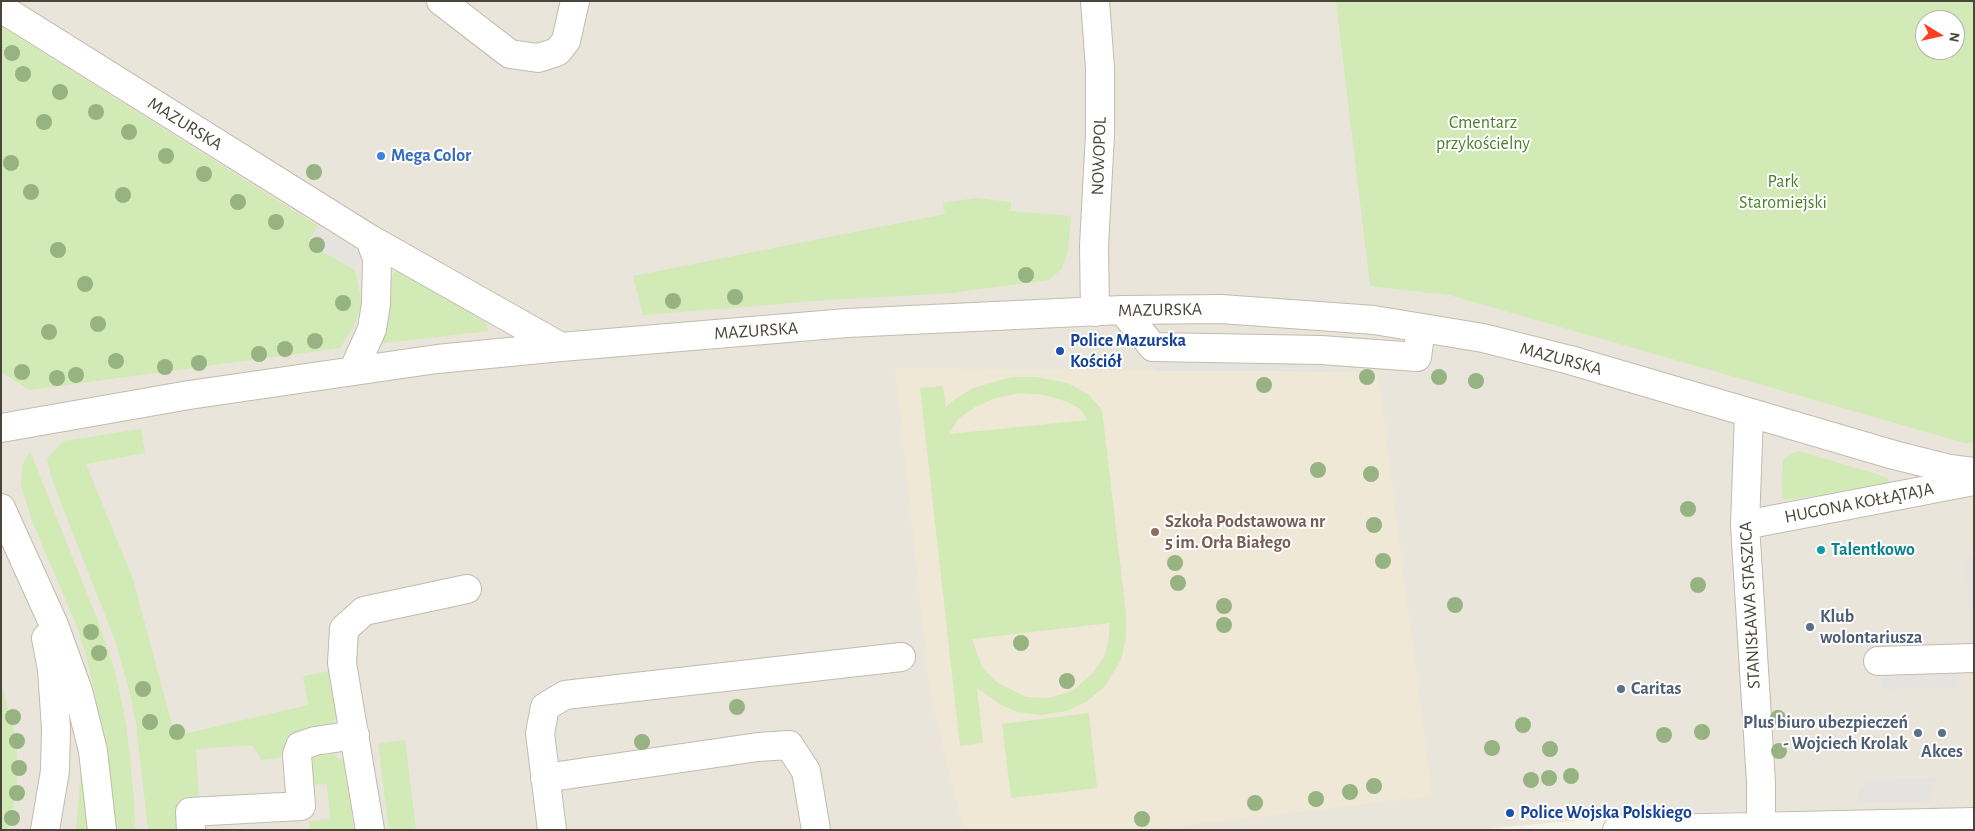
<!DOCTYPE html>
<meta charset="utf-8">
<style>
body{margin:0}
#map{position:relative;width:1975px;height:831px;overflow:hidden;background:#f6f3ec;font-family:"Alegreya Sans",sans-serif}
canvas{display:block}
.frame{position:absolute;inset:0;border:2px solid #4b4439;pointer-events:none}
.north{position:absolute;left:1915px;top:10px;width:50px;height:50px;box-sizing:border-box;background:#fff;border:1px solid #b7b4b0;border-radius:50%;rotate:99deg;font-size:14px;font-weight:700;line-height:20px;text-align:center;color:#4b4439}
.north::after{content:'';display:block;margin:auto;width:18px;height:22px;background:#fc3f1d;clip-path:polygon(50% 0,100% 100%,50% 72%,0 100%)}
</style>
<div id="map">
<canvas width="1975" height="831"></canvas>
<div class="frame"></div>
<div class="north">N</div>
</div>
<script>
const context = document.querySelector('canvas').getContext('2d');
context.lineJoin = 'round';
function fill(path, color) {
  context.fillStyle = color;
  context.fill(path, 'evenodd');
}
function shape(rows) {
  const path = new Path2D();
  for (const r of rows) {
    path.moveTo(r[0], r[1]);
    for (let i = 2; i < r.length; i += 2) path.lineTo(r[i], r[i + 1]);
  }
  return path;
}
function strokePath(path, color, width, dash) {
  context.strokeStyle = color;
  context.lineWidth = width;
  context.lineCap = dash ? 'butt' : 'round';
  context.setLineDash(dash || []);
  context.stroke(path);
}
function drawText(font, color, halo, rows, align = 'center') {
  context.font = font + ' "Alegreya Sans",sans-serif';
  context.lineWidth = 4;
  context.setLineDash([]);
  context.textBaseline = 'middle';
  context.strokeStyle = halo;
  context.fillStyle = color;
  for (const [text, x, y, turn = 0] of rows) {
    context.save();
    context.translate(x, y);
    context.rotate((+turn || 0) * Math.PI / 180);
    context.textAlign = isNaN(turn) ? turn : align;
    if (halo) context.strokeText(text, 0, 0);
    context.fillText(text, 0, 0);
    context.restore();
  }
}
const residential = shape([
 [1,1,1974,1,1974,808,1731,812,1581,820,1475,830,1,830],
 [1925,20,1955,20,1955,50,1925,50]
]);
const education = shape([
 [895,368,1378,372,1432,796,1147,830,963,830,930,693]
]);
const green = shape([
 [1336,1,1974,1,1974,443,1965,443,1449,295,1370,286],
 [1925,20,1955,20,1955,50,1925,50],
 [1,26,318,226,308,243,355,270,362,303,354,326,340,348,30,390,1,372],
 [976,198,1011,202,1011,211,1071,216,1068,251,1062,269,1048,280,951,293,829,300,643,315,633,276,945,214,943,203],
 [398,268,485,322,489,331,377,344,388,281],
 [1012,377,1036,377,1068,383,1089,395,1102,410,1126,613,1126,637,1121,660,1105,686,1086,702,1067,711,1043,715,1018,712,1001,705,977,688,983,743,960,746,920,388,943,386,946,407,955,399,973,388],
 [1020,393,1044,395,1068,402,1080,409,1088,420,949,434,958,419,975,407,996,398],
 [1110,623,1108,644,1104,657,1092,674,1072,691,1048,698,1026,697,998,683,982,667,972,639],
 [141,429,145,453,86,464,133,579,175,736,308,705,303,676,330,671,337,716,333,724,298,731,279,758,262,760,252,745,196,749,199,796,176,808,176,830,148,830,136,723,129,690,116,643,52,480,47,459,63,441],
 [30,451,98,621,115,671,126,723,134,799,135,830,113,830,101,723,87,658,76,624,32,521,21,486,22,466],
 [1799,451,1886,477,1889,480,1889,483,1885,486,1785,500,1782,498,1783,460,1792,453],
 [1,681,17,744,17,788,8,830,1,830],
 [1089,713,1097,788,1011,798,1002,724],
 [84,735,92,830,76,830],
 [405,740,416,830,389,830,378,744],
 [332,754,345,762,354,830,310,830,309,821,330,819,327,784,308,785,306,764,312,757]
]);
const parking = shape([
 [318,226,362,255,355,270,308,243],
 [1139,350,1319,351,1336,371,1157,371],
 [1966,558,1974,558,1974,664,1964,665,1954,688,1881,689,1880,647,1970,642],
 [1937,777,1927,801,1854,803,1867,780]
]);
const minor = shape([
 [441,1,510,54,538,58,557,52,566,41,575,1],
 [1,8,370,239,561,347],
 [1122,310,1153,347,1321,350,1417,357,1421,328],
 [1095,312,1094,246,1100,134,1100,68,1095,1],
 [353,371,372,329,376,304,377,259,370,239],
 [1749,413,1745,525,1761,783,1761,826],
 [1,428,189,395,437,359,561,347,847,323,1122,310,1221,309,1374,320,1483,338,1570,360,1894,455,1950,469,1974,472],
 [1,508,54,625,78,691,93,751,102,830],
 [1745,525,1974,481],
 [1878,661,1974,658],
 [545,778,758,747,789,745,806,771,816,830],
 [45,830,55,771,56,729,52,669,46,638],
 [191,830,190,812,301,806,297,755,300,746,315,741,355,735],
 [370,830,342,663,344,629,364,611,467,589],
 [552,830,540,733,545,707,565,695,901,657],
 [1617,830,1974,822]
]);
const trees = [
 [12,53],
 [23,74],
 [60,92],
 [96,112],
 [44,122],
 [129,132],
 [166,156],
 [11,163],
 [314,172],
 [204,174],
 [31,192],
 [123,195],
 [238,202],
 [276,222],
 [317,245],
 [58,250],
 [1026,275],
 [85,284],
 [735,297],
 [673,301],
 [343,303],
 [98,324],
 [49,332],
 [315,341],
 [285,349],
 [259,354],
 [116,361],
 [199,363],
 [165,367],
 [22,372],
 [76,375],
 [1367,377],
 [1439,377],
 [57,378],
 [1476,381],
 [1264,385],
 [1318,470],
 [1371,474],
 [1688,509],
 [1374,525],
 [1383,561],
 [1175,563],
 [1178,583],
 [1698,585],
 [1455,605],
 [1224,606],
 [1224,625],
 [91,632],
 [1021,643],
 [99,653],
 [1067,681],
 [143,689],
 [737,707],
 [13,717],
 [1778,718],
 [150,722],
 [1523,725],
 [177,732],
 [1702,732],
 [1664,735],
 [17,741],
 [642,742],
 [1492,748],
 [1550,749],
 [1779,751],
 [19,768],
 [1571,776],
 [1549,778],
 [1531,780],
 [1374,786],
 [1350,792],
 [17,793],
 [1316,799],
 [1255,803],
 [12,818],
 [1142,819]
];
const markers = [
 [381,156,5,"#3f7fe0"],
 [1060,351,5,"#1a4fb4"],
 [1155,532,5,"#8d6e63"],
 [1821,550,5,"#0f9aa8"],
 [1810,627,5,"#5c6f8a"],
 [1621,689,5,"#5c6f8a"],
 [1918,733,5,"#5c6f8a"],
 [1942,733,5,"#5c6f8a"],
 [1510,813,5,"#1a4fb4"]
];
const parkNames = [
 ["Cmentarz",1483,123],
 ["przykościelny",1483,144],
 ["Park",1783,182],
 ["Staromiejski",1783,203]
];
const streetNames = [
 ["MAZURSKA",185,124,32],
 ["NOWOPOL",1099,156,-88],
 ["MAZURSKA",1160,310,-1],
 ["MAZURSKA",756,331,-4],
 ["MAZURSKA",1561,359,15],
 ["HUGONA KOŁŁĄTAJA",1859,503,-11],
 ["STANISŁAWA STASZICA",1750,605,-93]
];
const shopNames = [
 ["Mega Color",391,156]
];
const transitNames = [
 ["Police Mazurska",1070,341],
 ["Kościół",1070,362],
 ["Police Wojska Polskiego",1520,813]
];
const educationNames = [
 ["Szkoła Podstawowa nr",1165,522],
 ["5 im. Orła Białego",1165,543]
];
const cultureNames = [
 ["Talentkowo",1831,550]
];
const serviceNames = [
 ["Klub",1820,617],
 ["wolontariusza",1820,638],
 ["Caritas",1631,689],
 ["Plus biuro ubezpieczeń",1908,723,"right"],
 ["- Wojciech Krolak",1908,744,"right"],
 ["Akces",1942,752,"center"]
];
fill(residential, '#eae5da');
fill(education, '#efe8d6');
fill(green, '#d2eab5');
fill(parking, '#e5e3e0');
strokePath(minor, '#c2bbae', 30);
strokePath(minor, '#fff', 28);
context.fillStyle = '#97b381';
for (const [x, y] of trees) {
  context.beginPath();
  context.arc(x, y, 8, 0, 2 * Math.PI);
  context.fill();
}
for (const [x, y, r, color] of markers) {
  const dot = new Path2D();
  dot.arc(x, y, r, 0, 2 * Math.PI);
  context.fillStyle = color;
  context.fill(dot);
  strokePath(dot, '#fff', 2);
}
drawText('18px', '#4a7f2a', '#fff', parkNames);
drawText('18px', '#4b4439', '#fff', streetNames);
drawText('bold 18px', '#366cbe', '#fff', shopNames, 'left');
drawText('bold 18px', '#164399', '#fff', transitNames, 'left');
drawText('bold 18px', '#785e54', '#fff', educationNames, 'left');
drawText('bold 18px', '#0d838f', '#fff', cultureNames, 'left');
drawText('bold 18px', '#4e5e75', '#fff', serviceNames, 'left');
</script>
